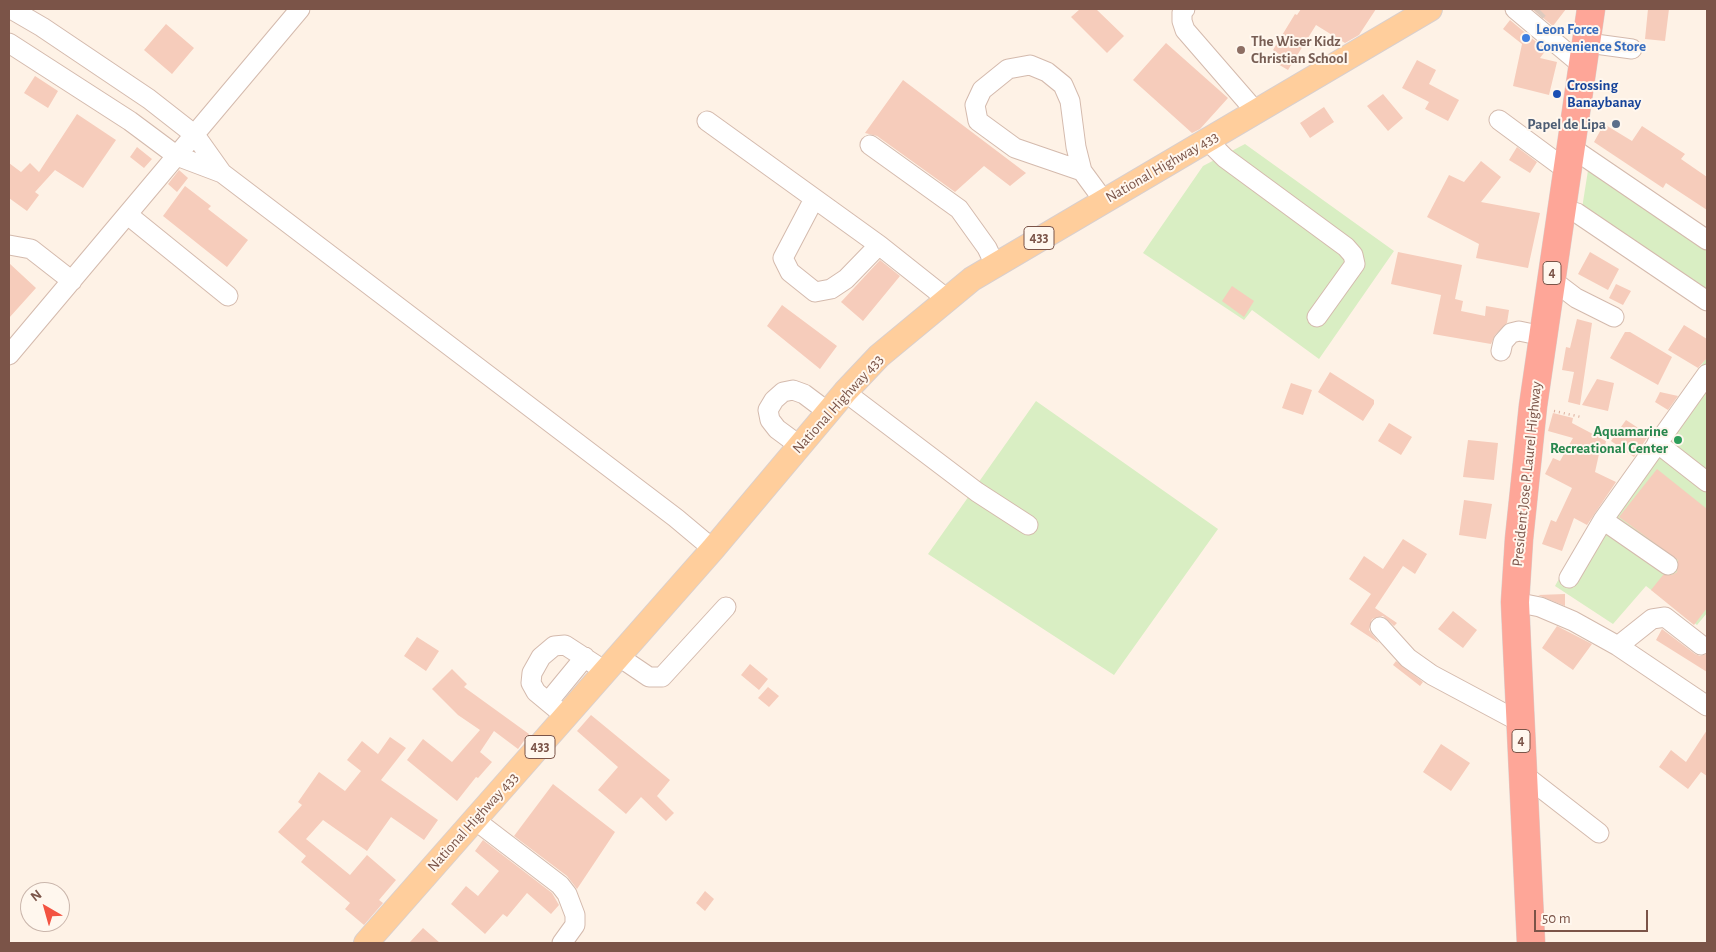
<!DOCTYPE html>
<style>
body{margin:0}
#map{position:relative;width:1716px;height:952px;overflow:hidden;background:#fef2e6;font-family:"Alegreya Sans",sans-serif}
canvas{display:block}
.frame{position:absolute;inset:0;border:10px solid #7b5448;pointer-events:none}
.north{position:absolute;left:20px;top:882px;width:50px;height:50px;box-sizing:border-box;background:#fff7ee;border:1px solid #cab6ac;border-radius:50%;rotate:322deg;font-size:14px;font-weight:700;line-height:20px;text-align:center;color:#7b5448}
.north::after{content:'';display:block;margin:auto;width:18px;height:22px;background:#f35341;clip-path:polygon(50% 0,100% 100%,50% 72%,0 100%)}
.scale{position:absolute;left:1534px;top:910px;width:114px;height:22px;box-sizing:border-box;border:2px solid #7b5448;border-top:0;padding-left:6px;font-size:15px;line-height:18px;white-space:nowrap;color:#7b5448;-webkit-text-stroke:4px #fff7ee;paint-order:stroke}
</style>
<div id="map">
<canvas width="1716" height="952"></canvas>
<div class="frame"></div>
<div class="north">N</div>
<div class="scale">50 m</div>
</div>
<script>
const context = document.querySelector('canvas').getContext('2d');
context.lineJoin = 'round';
function fill(path, color) {
  context.fillStyle = color;
  context.fill(path, 'evenodd');
}
function shape(rows) {
  const path = new Path2D();
  for (const r of rows) {
    path.moveTo(r[0], r[1]);
    for (let i = 2; i < r.length; i += 2) path.lineTo(r[i], r[i + 1]);
  }
  return path;
}
function strokePath(path, color, width, dash) {
  context.strokeStyle = color;
  context.lineWidth = width;
  context.lineCap = dash ? 'butt' : 'round';
  context.setLineDash(dash || []);
  context.stroke(path);
}
function drawText(font, color, halo, rows, align = 'center') {
  context.font = font + ' "Alegreya Sans",sans-serif';
  context.lineWidth = 4;
  context.setLineDash([]);
  context.textBaseline = 'middle';
  context.strokeStyle = halo;
  context.fillStyle = color;
  for (const [text, x, y, turn = 0] of rows) {
    context.save();
    context.translate(x, y);
    context.rotate((+turn || 0) * Math.PI / 180);
    context.textAlign = isNaN(turn) ? turn : align;
    if (halo) context.strokeText(text, 0, 0);
    context.fillText(text, 0, 0);
    context.restore();
  }
}
const green = shape([
 [1245,144,1394,251,1319,359,1252,310,1244,320,1143,253,1203,166],
 [1589,164,1707,247,1707,309,1580,221],
 [1707,357,1707,613,1697,625,1646,586,1613,624,1555,586,1590,523],
 [1036,401,1218,529,1114,675,928,554]
]);
const building = shape([
 [1080,9,1096,9,1124,36,1107,53,1071,17],
 [1301,9,1376,9,1359,35,1345,43,1316,25,1288,70,1276,63,1279,54,1273,50,1295,14,1297,15],
 [1532,9,1566,9,1553,26],
 [1648,9,1669,9,1665,41,1645,39],
 [1510,20,1546,50,1540,58,1557,62,1549,95,1513,86,1522,44,1503,29],
 [166,24,194,48,172,74,144,50],
 [1166,43,1228,98,1200,129,1192,133,1133,80],
 [1417,60,1436,70,1429,84,1459,100,1448,121,1425,109,1429,102,1402,88],
 [35,76,58,91,48,108,24,93],
 [903,80,1026,173,1010,186,984,166,955,192,877,136,865,133],
 [1383,94,1403,118,1388,131,1367,106],
 [1324,107,1334,122,1310,138,1300,123],
 [77,114,116,140,83,188,55,170,35,192,39,195,27,211,9,198,9,163,21,172,30,163,39,172],
 [1604,124,1632,141,1642,126,1685,154,1681,159,1707,177,1707,210,1666,183,1663,188,1594,142],
 [137,147,152,159,144,168,130,157],
 [1517,147,1537,162,1530,173,1509,160],
 [1481,161,1501,177,1481,202,1540,213,1528,268,1476,258,1479,244,1427,217,1449,175,1464,182],
 [179,170,188,178,177,192,168,184],
 [185,186,211,206,208,209,248,240,227,267,163,216],
 [1398,252,1462,265,1455,299,1463,301,1461,311,1485,316,1486,306,1509,310,1507,323,1495,335,1491,344,1433,334,1441,295,1391,284],
 [1590,252,1619,269,1608,290,1578,274],
 [880,260,900,276,863,321,841,302],
 [9,263,36,288,9,318],
 [1616,284,1631,291,1623,305,1609,298],
 [1232,286,1254,301,1244,317,1222,301],
 [782,305,837,346,820,369,767,326],
 [1577,319,1592,323,1580,405,1568,402,1574,372,1562,370,1566,347,1570,348],
 [1684,325,1707,339,1707,358,1698,368,1668,350],
 [1625,332,1630,332,1672,357,1658,385,1610,358],
 [1330,372,1374,400,1374,404,1363,421,1318,392],
 [1597,379,1614,383,1608,411,1582,405],
 [1291,383,1312,390,1303,415,1282,408],
 [1660,392,1678,396,1668,410,1655,402],
 [1553,413,1573,418,1572,423,1606,441,1605,446,1601,445,1595,472,1616,482,1587,525,1574,518,1562,551,1542,544,1551,520,1556,522,1572,488,1545,474,1553,458,1560,461,1573,438,1548,431],
 [1626,420,1649,435,1634,457,1611,441],
 [1389,423,1412,437,1401,455,1378,441],
 [1468,440,1498,443,1494,480,1463,477],
 [1657,469,1707,509,1707,608,1694,625,1651,590,1663,575,1672,575,1677,572,1678,560,1619,517],
 [1464,500,1492,504,1486,539,1459,535],
 [1403,539,1427,554,1415,574,1403,566,1375,608,1397,623,1394,626,1383,616,1372,619,1369,630,1379,643,1350,624,1371,594,1349,579,1364,556,1383,569],
 [1565,594,1565,606,1538,595],
 [1453,611,1477,630,1463,648,1438,629],
 [1557,626,1592,644,1573,670,1542,648],
 [1662,629,1695,654,1700,656,1707,654,1707,672,1656,640],
 [417,637,439,651,426,671,404,656],
 [1396,661,1423,682,1420,686,1393,665],
 [750,664,768,679,759,690,741,675],
 [452,669,467,684,464,687,529,734,518,749,494,731,480,752,492,762,478,778,476,777,457,801,407,760,423,739,452,762,480,730,458,715,432,689],
 [768,687,779,696,769,707,758,698],
 [591,715,670,780,657,796,674,813,666,821,641,797,626,814,598,790,618,767,577,731],
 [1707,730,1707,776,1701,772,1688,789,1659,767,1671,750,1686,762],
 [390,737,406,748,381,780,438,820,424,840,391,817,367,851,323,820,306,839,350,875,367,855,396,880,379,900,383,903,364,925,345,909,350,903,301,862,306,856,278,832,302,805,298,802,319,772,345,791,361,771,347,760,362,741,378,754],
 [1441,744,1470,763,1451,791,1423,772],
 [553,784,615,832,577,889,567,876,514,836],
 [483,840,552,893,559,905,551,914,527,893,507,917,503,914,485,934,451,904,466,886,478,896,499,871,475,851],
 [705,891,714,899,705,911,696,903],
 [423,928,440,943,409,943]
]);
const minorTunnel = shape([
 [1536,12,1539,9]
]);
const path = shape([
 [1554,411,1581,417]
]);
const minor = shape([
 [11,9,42,27,149,99,195,135,222,173,676,518,713,549],
 [1185,9,1182,12,1182,21,1185,30,1257,113],
 [1515,9,1583,66],
 [9,43,130,121,177,156,222,173],
 [1588,43,1632,49],
 [1499,120,1568,171],
 [707,121,879,245,947,299],
 [1208,141,1225,158,1346,247,1353,255,1355,264,1317,317],
 [870,145,959,209,987,248,995,265],
 [1572,148,1707,240],
 [1082,171,1015,148,978,121,975,105,982,90,1008,69,1030,65,1047,72,1063,85,1070,101,1076,147,1082,171,1104,201],
 [814,199,783,258,790,272,815,292,831,289,846,279,879,245],
 [1563,209,1577,213,1707,301],
 [128,215,228,296],
 [9,245,31,249,72,281],
 [1551,279,1576,298,1614,317],
 [1501,351,1503,342,1511,333,1519,331,1543,336],
 [9,355,300,9],
 [845,392,977,492,1028,525],
 [1657,443,1707,482],
 [800,446,777,429,770,420,768,410,774,400,783,392,793,390,804,394,828,412],
 [1603,520,1668,565],
 [1569,578,1603,520,1707,374],
 [1515,602,1540,607,1573,621,1618,646,1652,619,1665,617,1701,645],
 [1380,627,1408,658,1432,675,1520,722],
 [1618,646,1707,706],
 [618,656,649,677,662,677,726,607],
 [548,702,585,657],
 [565,716,536,692,531,683,532,673,541,657,554,646,565,645,605,671],
 [1523,774,1599,833],
 [475,820,560,885,567,894,575,915,575,925,562,943]
]);
const major = shape([
 [366,943,713,549,845,392,879,356,972,279,1430,9]
]);
const highway = shape([
 [1531,943,1517,647,1515,602,1519,539,1533,406,1591,9]
]);
const markers = [
 [1526,38,5,"#3f7fe0"],
 [1241,50,5,"#8d6e63"],
 [1557,94,5,"#1a4fb4"],
 [1616,124,5,"#5c6f8a"],
 [1678,440,5,"#2e9e5b"]
];
const shields = [
 [1039,238,30],
 [1552,273,18],
 [1521,741,18],
 [540,747,30]
];
const shieldNames = [
 ["433",1039,238],
 ["4",1552,273],
 ["4",1521,741],
 ["433",540,747]
];
const shopNames = [
 ["Leon Force",1536,29],
 ["Convenience Store",1536,46]
];
const educationNames = [
 ["The Wiser Kidz",1251,41],
 ["Christian School",1251,58]
];
const transitNames = [
 ["Crossing",1567,85],
 ["Banaybanay",1567,102]
];
const serviceNames = [
 ["Papel de Lipa",1606,124]
];
const streetNames = [
 ["National Highway 433",1162,167,-30],
 ["National Highway 433",838,404,-48],
 ["President Jose P. Laurel Highway",1527,474,-84],
 ["National Highway 433",473,822,-48]
];
const leisureNames = [
 ["Aquamarine",1668,431],
 ["Recreational Center",1668,448]
];
fill(green, '#d9eec3');
fill(building, '#f6ccbb');
strokePath(minorTunnel, '#ddcabe', 19, [19, 9]);
strokePath(minor, '#d4baad', 21);
strokePath(major, '#dacfcc', 26);
strokePath(highway, '#dacfcc', 29);
strokePath(path, '#dcae9d', 2.5, [1, 4]);
strokePath(minor, '#fff', 19);
strokePath(major, '#ffce9c', 24);
strokePath(highway, '#fea698', 28);
for (const [x, y, r, color] of markers) {
  const dot = new Path2D();
  dot.arc(x, y, r, 0, 2 * Math.PI);
  context.fillStyle = color;
  context.fill(dot);
  strokePath(dot, '#fff7ee', 2);
}
for (const [x, y, w] of shields) {
  const box = new Path2D();
  box.roundRect(x - w / 2, y - 11.5, w, 23, 4);
  context.fillStyle = '#fff7ee';
  context.fill(box);
  strokePath(box, '#7b5448', 1);
}
drawText('bold 14px', '#7b5448', null, shieldNames);
drawText('bold 15px', '#366cbe', '#fff7ee', shopNames, 'left');
drawText('bold 15px', '#785e54', '#fff7ee', educationNames, 'left');
drawText('bold 15px', '#164399', '#fff7ee', transitNames, 'left');
drawText('bold 15px', '#4e5e75', '#fff7ee', serviceNames, 'right');
drawText('15px', '#7b5448', '#fff7ee', streetNames);
drawText('bold 15px', '#27864d', '#fff7ee', leisureNames, 'right');
</script>
